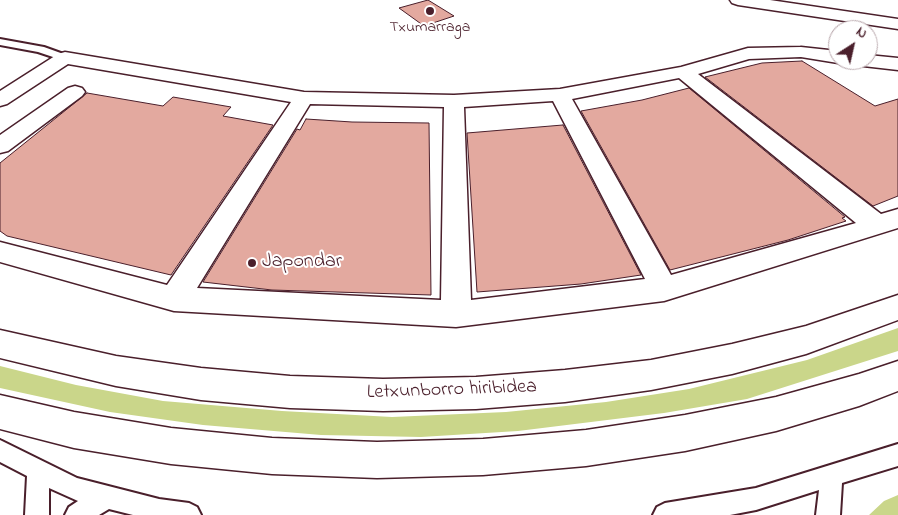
<!DOCTYPE html>
<style>
body{margin:0}
#map{position:relative;width:898px;height:515px;overflow:hidden;background:#fff;font-family:"Indie Flower",sans-serif}
canvas{display:block}
.north{position:absolute;left:828px;top:20px;width:50px;height:50px;box-sizing:border-box;background:#fff;border:1px solid #b7a5aa;border-radius:50%;rotate:35deg;font-size:14px;font-weight:700;line-height:20px;text-align:center;color:#4a1f2b}
.north::after{content:'';display:block;margin:auto;width:18px;height:22px;background:#4a1f2b;clip-path:polygon(50% 0,100% 100%,50% 72%,0 100%)}
</style>
<div id="map">
<canvas width="898" height="515"></canvas>
<div class="north">N</div>
</div>
<script>
const context = document.querySelector('canvas').getContext('2d');
context.lineJoin = 'round';
function fill(path, color) {
  context.fillStyle = color;
  context.fill(path, 'evenodd');
}
function shape(rows) {
  const path = new Path2D();
  for (const r of rows) {
    path.moveTo(r[0], r[1]);
    for (let i = 2; i < r.length; i += 2) path.lineTo(r[i], r[i + 1]);
  }
  return path;
}
function strokePath(path, color, width, dash) {
  context.strokeStyle = color;
  context.lineWidth = width;
  context.lineCap = dash ? 'butt' : 'round';
  context.setLineDash(dash || []);
  context.stroke(path);
}
function drawText(font, color, halo, rows, align = 'center') {
  context.font = font + ' "Indie Flower",sans-serif';
  context.lineWidth = 4;
  context.setLineDash([]);
  context.textBaseline = 'middle';
  context.strokeStyle = halo;
  context.fillStyle = color;
  for (const [text, x, y, turn = 0] of rows) {
    context.save();
    context.translate(x, y);
    context.rotate((+turn || 0) * Math.PI / 180);
    context.textAlign = isNaN(turn) ? turn : align;
    if (halo) context.strokeText(text, 0, 0);
    context.fillText(text, 0, 0);
    context.restore();
  }
}
const green = shape([
 [898,328,898,351,747,399,664,413,518,431,421,437,321,435,203,425,110,412,0,388,0,366,76,385,163,401,282,411,392,417,506,412,606,402,689,389,807,360],
 [898,495,898,515,869,515,884,501]
]);
const building = shape([
 [428,0,454,16,424,26,399,8,428,0],
 [802,61,875,106,898,99,898,196,873,206,705,77,762,63,802,61],
 [689,88,845,217,842,218,846,221,788,240,670,270,581,111,642,100,689,88],
 [87,93,163,106,173,97,231,107,223,116,273,125,171,275,7,236,0,231,0,163,87,93],
 [306,119,352,122,429,123,431,295,272,290,203,282,297,129,300,130,306,119],
 [563,125,641,275,581,284,477,292,467,133,563,125]
]);
const lane = shape([
 [0,39,44,47,69,56,70,58,65,61,38,52,0,45,0,39],
 [0,440,77,478,159,499,189,503,197,507,201,515,133,515,109,509,99,515,65,515,69,507,78,501,49,488,49,515,25,515,27,476,0,462,0,440],
 [898,444,898,466,842,483,840,515,816,515,819,490,756,510,730,515,653,515,657,507,665,503,756,488,898,444]
]);
const street = shape([
 [730,0,770,0,898,19,898,29,738,5,732,3,730,0],
 [801,47,838,51,838,60,845,60,838,63,801,57,749,59,698,74,881,214,898,209,898,228,664,301,456,327,174,311,0,262,0,242,167,285,291,102,68,64,7,104,0,106,0,91,58,54,65,52,304,92,454,95,560,89,681,67,748,48,801,47],
 [679,78,856,223,671,275,572,99,679,78],
 [553,101,645,279,471,300,464,107,553,101],
 [310,104,444,107,441,300,197,288,310,104],
 [868,55,898,58,898,70,863,66,856,64,854,60,868,60,868,55],
 [75,86,82,88,85,92,82,96,8,151,0,153,0,135,68,88,75,86]
]);
const secondary = shape([
 [898,295,898,320,806,354,732,374,651,390,565,402,476,409,383,411,290,408,201,400,116,386,0,358,0,330,116,356,201,368,290,376,383,379,476,377,565,370,651,360,732,344,806,326,898,295],
 [898,361,898,391,859,406,776,431,685,451,586,466,483,475,377,478,272,474,171,464,74,448,0,429,0,395,74,412,171,428,272,438,377,442,483,439,586,430,685,415,776,397,859,374,898,361]
]);
const markers = [
 [430,11,5,"#4a1f2b"],
 [252,263,5,"#4a1f2b"]
];
const farPoinames = [
 ["Txumarraga",430,28]
];
const poiNames = [
 ["Japondar",262,263]
];
const streetNames = [
 ["Letxunborro hiribidea",452,391,-2]
];
fill(green, '#cad68a');
fill(building, '#e3a99f');
strokePath(building, '#4a1f2b', 1);
strokePath(lane, '#4a1f2b', 4);
strokePath(street, '#4a1f2b', 3);
strokePath(secondary, '#4a1f2b', 3);
fill(lane, '#fff');
fill(street, '#fff');
fill(secondary, '#fff');
for (const [x, y, r, color] of markers) {
  const dot = new Path2D();
  dot.arc(x, y, r, 0, 2 * Math.PI);
  context.fillStyle = color;
  context.fill(dot);
  strokePath(dot, '#fff', 2);
}
drawText('16px', '#4a1f2b', '#fff', farPoinames);
drawText('20px', '#4a1f2b', '#fff', poiNames, 'left');
drawText('20px', '#4a1f2b', '#fff', streetNames);
</script>
